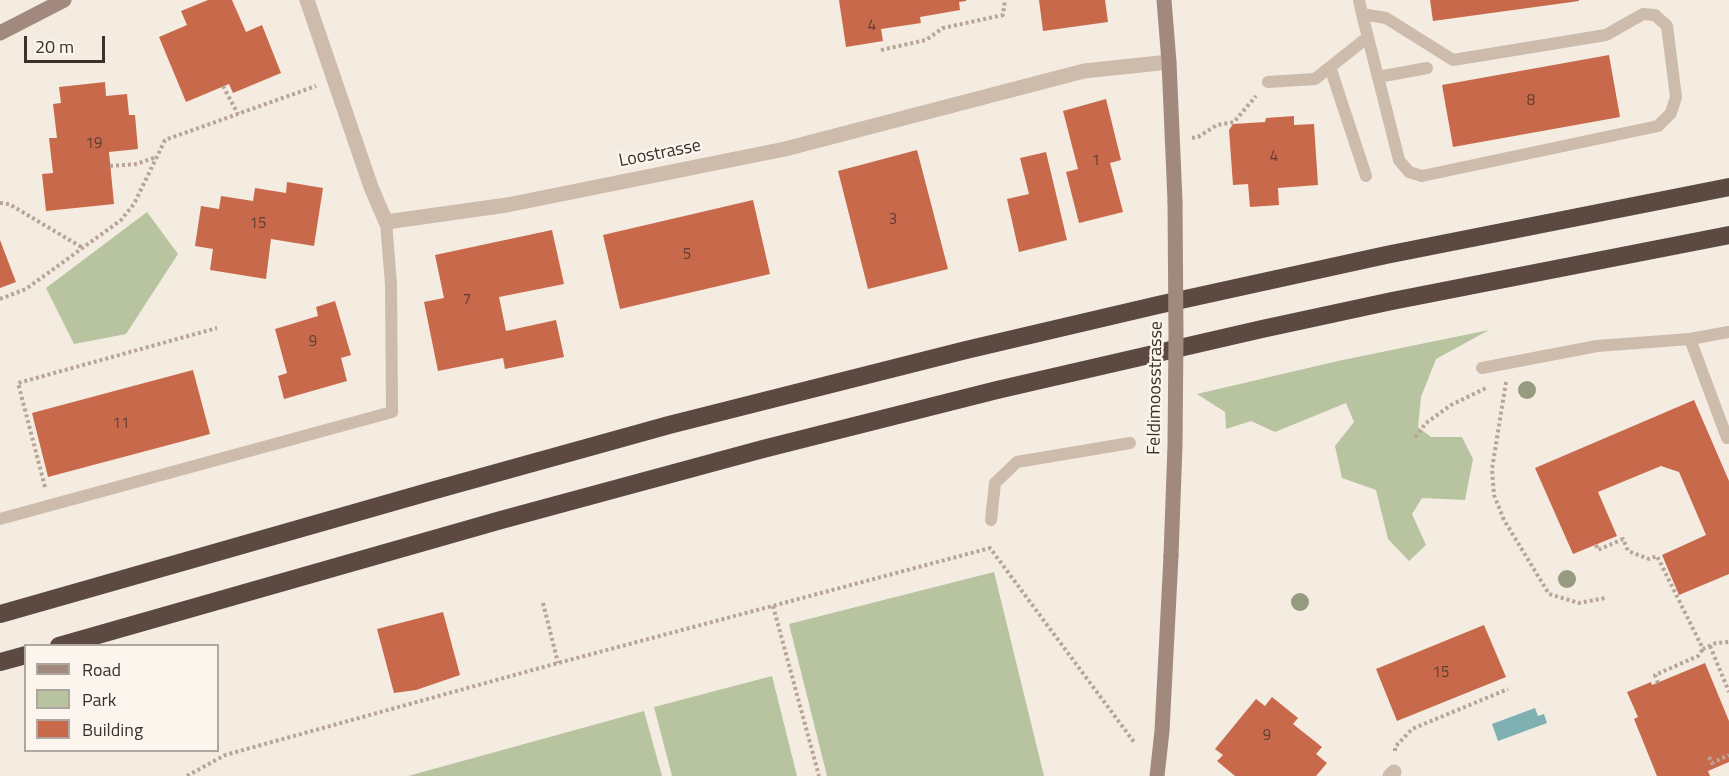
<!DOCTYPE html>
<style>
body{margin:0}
#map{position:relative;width:1729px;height:776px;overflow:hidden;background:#f4ebe1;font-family:"Titillium Web",sans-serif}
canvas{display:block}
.legend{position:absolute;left:24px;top:644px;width:195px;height:108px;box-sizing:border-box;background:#fbf5ee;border:2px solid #aea6a0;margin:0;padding:8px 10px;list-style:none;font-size:18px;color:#3b302b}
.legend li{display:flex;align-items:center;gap:12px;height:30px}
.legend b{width:30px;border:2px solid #aea6a0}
.scale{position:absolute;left:24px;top:36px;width:81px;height:27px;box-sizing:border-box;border:3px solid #3b302b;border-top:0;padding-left:8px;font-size:18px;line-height:21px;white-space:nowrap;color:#3b302b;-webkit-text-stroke:4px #fbf5ee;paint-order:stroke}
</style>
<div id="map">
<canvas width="1729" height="776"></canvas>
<ul class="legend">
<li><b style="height:8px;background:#a18a7d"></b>Road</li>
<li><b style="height:16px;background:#b8c4a0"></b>Park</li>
<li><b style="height:16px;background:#c8694b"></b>Building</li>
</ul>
<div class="scale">20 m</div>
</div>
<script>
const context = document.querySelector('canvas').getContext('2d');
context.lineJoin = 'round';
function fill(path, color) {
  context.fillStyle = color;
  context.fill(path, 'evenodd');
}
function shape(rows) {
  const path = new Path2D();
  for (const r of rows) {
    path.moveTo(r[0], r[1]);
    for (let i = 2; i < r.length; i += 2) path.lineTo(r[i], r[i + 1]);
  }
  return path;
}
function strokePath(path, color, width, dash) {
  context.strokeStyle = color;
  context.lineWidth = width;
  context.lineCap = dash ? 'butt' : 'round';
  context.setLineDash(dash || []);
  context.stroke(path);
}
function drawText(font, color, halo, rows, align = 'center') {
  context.font = font + ' "Titillium Web",sans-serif';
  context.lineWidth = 5;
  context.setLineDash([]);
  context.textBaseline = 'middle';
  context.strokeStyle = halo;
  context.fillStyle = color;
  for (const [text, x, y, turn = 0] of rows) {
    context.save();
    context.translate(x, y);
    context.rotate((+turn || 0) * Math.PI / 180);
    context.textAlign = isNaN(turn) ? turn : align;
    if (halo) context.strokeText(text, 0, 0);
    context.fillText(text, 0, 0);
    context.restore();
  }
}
const green = shape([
 [147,212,178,254,126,334,74,344,46,288],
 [1489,330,1436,359,1421,397,1418,427,1431,437,1462,437,1473,459,1465,500,1422,498,1412,514,1426,545,1409,561,1388,539,1376,490,1342,478,1335,446,1354,422,1346,403,1275,432,1251,421,1226,429,1225,412,1197,394,1338,361],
 [994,572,1044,776,827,776,789,624],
 [772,676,797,776,672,776,654,707],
 [644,711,662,776,408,776]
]);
const water = shape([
 [1535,708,1538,716,1544,714,1547,723,1498,741,1492,724]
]);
const building = shape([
 [208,0,232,0,246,32,262,25,281,73,233,93,229,84,186,102,159,37,187,25,181,11],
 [839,0,966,0,966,1,959,2,960,10,920,17,921,23,881,29,883,41,846,47],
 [1039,0,1105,0,1108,22,1043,31],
 [1430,0,1579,0,1579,1,1433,21],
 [1609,55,1620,117,1453,147,1442,85],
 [105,82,106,96,127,94,129,115,135,115,138,149,109,152,114,204,46,211,42,174,53,173,49,138,57,138,53,104,61,103,59,87],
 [1106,99,1121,160,1110,163,1123,212,1079,223,1066,172,1078,169,1063,111],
 [1294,116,1294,125,1314,124,1318,185,1278,188,1279,205,1250,207,1248,184,1233,185,1229,130,1233,124,1265,122,1266,118],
 [917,150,948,269,868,289,838,171],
 [1046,152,1067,240,1019,252,1007,199,1029,194,1020,158],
 [287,182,323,188,314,246,271,239,266,279,210,270,213,249,195,246,201,206,219,209,221,196,253,201,255,188,286,193],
 [753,200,770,274,620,309,603,235],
 [552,230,564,284,499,297,506,331,556,320,564,357,505,369,503,358,438,371,424,302,444,298,435,255],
 [0,240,16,282,0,288],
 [335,301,351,355,341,358,347,381,284,399,278,376,287,373,275,329,318,316,316,307],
 [193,370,210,434,48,477,32,413],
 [1694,400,1729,481,1729,574,1679,595,1662,555,1706,535,1679,472,1661,466,1598,492,1617,536,1573,554,1535,468],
 [443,612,460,675,416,690,394,693,377,629],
 [1484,625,1506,677,1397,721,1376,669],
 [1705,663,1729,721,1729,762,1708,771,1710,776,1657,776,1634,719,1638,717,1627,692,1651,682,1652,685],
 [1272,697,1298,718,1293,724,1322,747,1316,754,1327,763,1316,776,1235,776,1217,761,1223,755,1215,749,1256,699,1265,706]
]);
const path = shape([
 [881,50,926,40,943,28,1003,15,1005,0],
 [223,86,238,114],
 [1192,138,1198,137,1217,125,1234,122,1256,96],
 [110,166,137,164,156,157],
 [0,203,9,204,83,248],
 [0,299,26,289,121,220,134,204,165,140,316,86],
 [1506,382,1492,469,1494,495,1504,520,1549,594,1579,603,1605,598],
 [1415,437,1426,423,1451,405,1486,388],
 [45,487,18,383,217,328],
 [1596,545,1598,550,1623,539,1628,551,1649,559,1657,556,1703,649,1716,643,1729,642],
 [543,603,558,663],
 [773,606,819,776],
 [1710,646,1729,692],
 [1658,683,1655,675,1698,656,1703,649],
 [1395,751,1395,747,1412,729,1508,689],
 [1709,757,1712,763,1729,755],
 [187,776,225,755,558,663,990,548,1134,742]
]);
const lane = shape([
 [1359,0,1362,14,1378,77,1399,160,1409,172,1422,176,1658,126,1671,113,1676,97,1667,26,1655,15,1643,14,1606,35,1453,60,1386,18,1362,14],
 [1330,67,1366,176],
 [1378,77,1427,68],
 [1268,82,1315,79,1368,37],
 [1690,339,1727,438],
 [1482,368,1597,346,1690,339,1729,332],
 [0,519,392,412,391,284,386,222],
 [991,520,995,483,1017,462,1130,443]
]);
const street = shape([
 [307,0,371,187,386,222,507,205,785,149,1084,71,1169,62],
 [1390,776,1394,772]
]);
const secondary = shape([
 [1164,0,1169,62,1175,201],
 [0,33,64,0],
 [1157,776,1162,731,1171,556]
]);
const highway = shape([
 [0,614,435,490,669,425,966,350,1158,305,1386,255,1729,187],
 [59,646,501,520,763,449,997,390,1262,329,1392,301,1729,235],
 [0,662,26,655]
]);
const secondaryBridge = shape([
 [1171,556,1175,445,1176,336,1175,201]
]);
const trees = [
 [1527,390],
 [1567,579],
 [1300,602]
];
const numberNames = [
 ["4",872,26],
 ["8",1531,101],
 ["19",94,144],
 ["4",1274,157],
 ["1",1096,161],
 ["3",893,220],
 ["15",258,224],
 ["5",687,255],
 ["7",467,300],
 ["9",313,342],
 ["11",121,424],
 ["15",1441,673],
 ["9",1267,736]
];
const streetNames = [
 ["Loostrasse",660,154,-11],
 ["Feldimoosstrasse",1156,388,-89]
];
fill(green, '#b8c4a0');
fill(water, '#7fb0b2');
fill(building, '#c8694b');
strokePath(path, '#b9a596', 4, [3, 3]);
strokePath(lane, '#cdbbac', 12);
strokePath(street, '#cdbbac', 15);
strokePath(secondary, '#a18a7d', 15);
strokePath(highway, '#5c4a42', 18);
strokePath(secondaryBridge, '#a18a7d', 15);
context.fillStyle = '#969b7f';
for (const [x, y] of trees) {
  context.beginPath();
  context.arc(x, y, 9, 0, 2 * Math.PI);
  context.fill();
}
drawText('15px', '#5e3e33', null, numberNames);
drawText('18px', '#3b302b', '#fbf5ee', streetNames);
</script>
